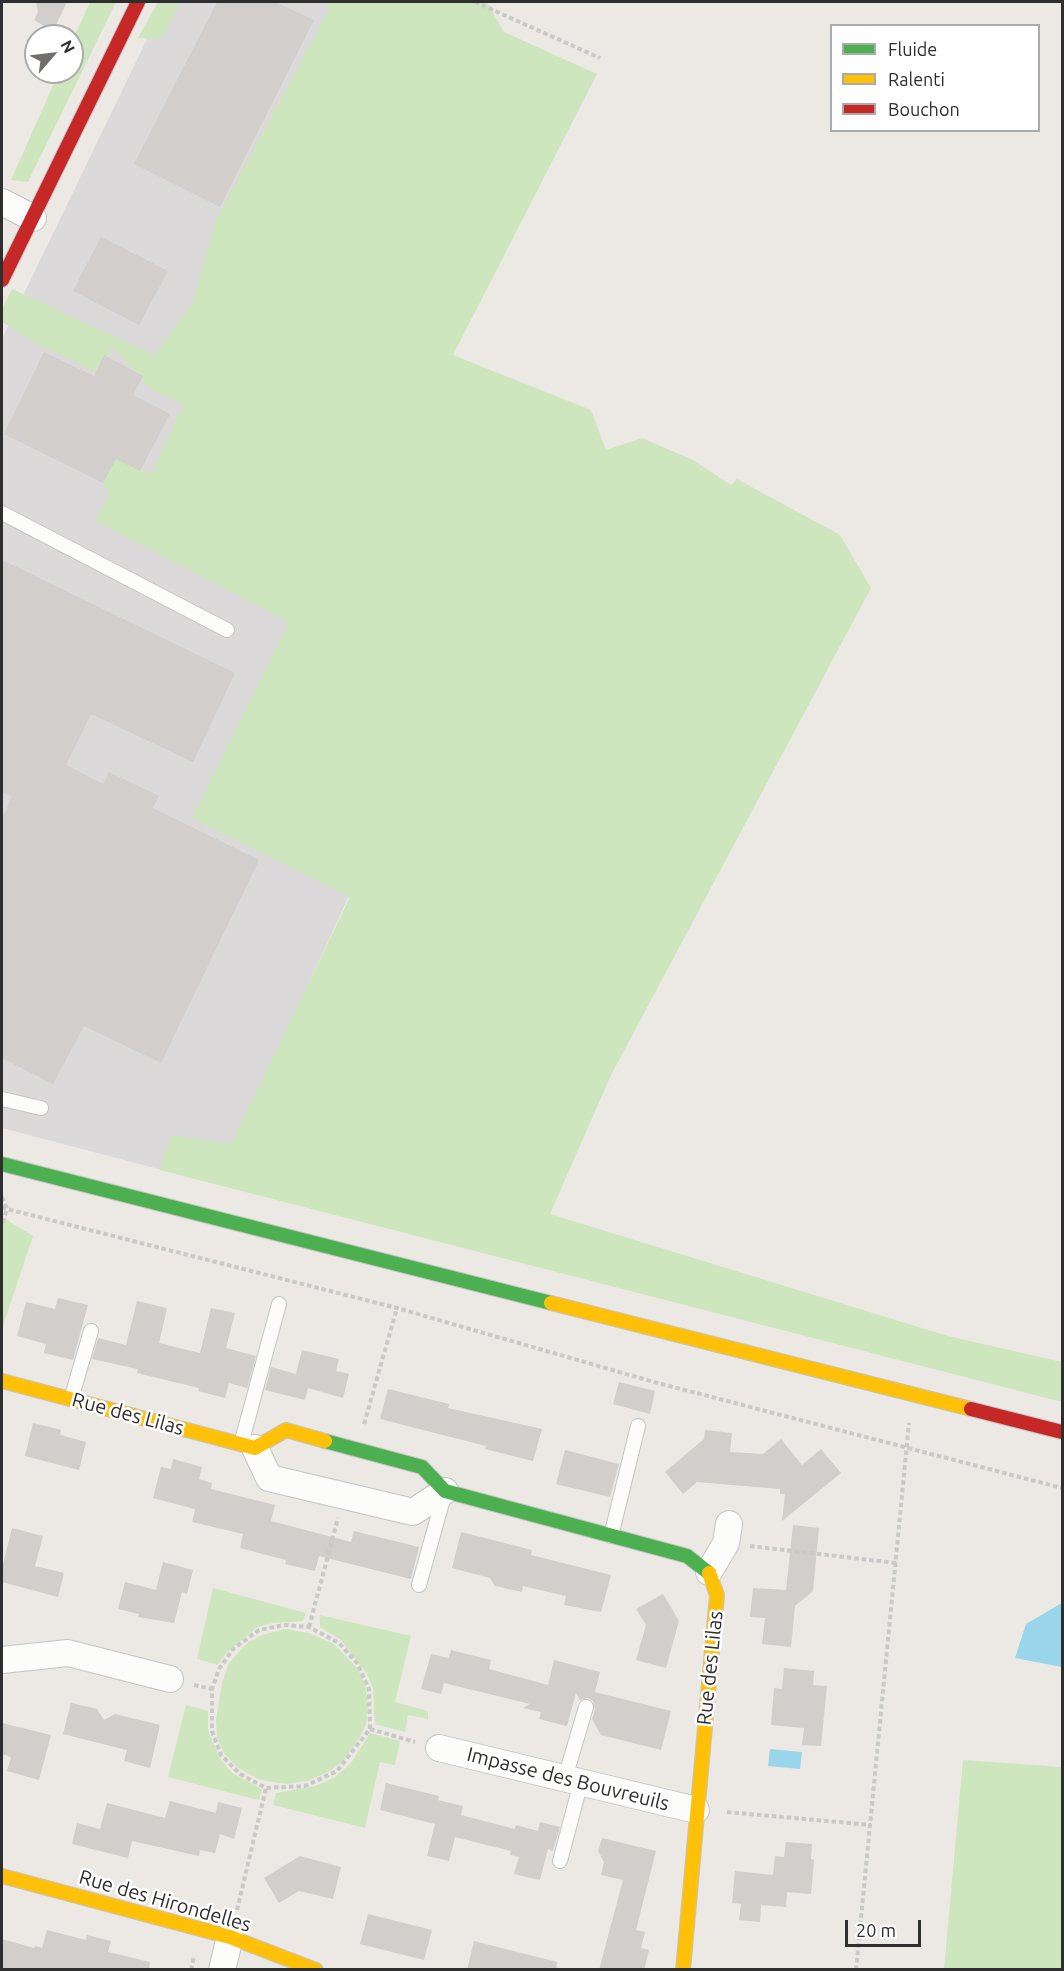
<!DOCTYPE html>
<style>
body{margin:0}
#map{position:relative;width:1064px;height:1971px;overflow:hidden;background:#ece8e4;font-family:Ubuntu,sans-serif}
canvas{display:block}
.frame{position:absolute;inset:0;border:3px solid #2e2e2e;pointer-events:none}
.legend{position:absolute;left:830px;top:24px;width:210px;height:108px;box-sizing:border-box;background:#fff;border:2px solid #ababab;margin:0;padding:8px 10px;list-style:none;font-size:18px;color:#2e2e2e}
.legend li{display:flex;align-items:center;gap:12px;height:30px}
.legend b{width:30px;border:2px solid #ababab}
.north{position:absolute;left:24px;top:24px;width:60px;height:60px;box-sizing:border-box;background:#fff;border:2px solid #ababab;border-radius:50%;rotate:62deg;font-size:16px;font-weight:700;line-height:24px;text-align:center;color:#2e2e2e}
.north::after{content:'';display:block;margin:auto;width:21px;height:27px;background:#706f6e;clip-path:polygon(50% 0,100% 100%,50% 72%,0 100%)}
.scale{position:absolute;left:845px;top:1920px;width:76px;height:27px;box-sizing:border-box;border:3px solid #2e2e2e;border-top:0;padding-left:8px;font-size:18px;line-height:21px;white-space:nowrap;color:#2e2e2e;-webkit-text-stroke:4px #fff;paint-order:stroke}
</style>
<div id="map">
<canvas width="1064" height="1971"></canvas>
<div class="frame"></div>
<ul class="legend">
<li><b style="height:8px;background:#4caf50"></b>Fluide</li>
<li><b style="height:8px;background:#ffc107"></b>Ralenti</li>
<li><b style="height:8px;background:#c62828"></b>Bouchon</li>
</ul>
<div class="north">N</div>
<div class="scale">20 m</div>
</div>
<script>
const context = document.querySelector('canvas').getContext('2d');
context.lineJoin = 'round';
function fill(path, color) {
  context.fillStyle = color;
  context.fill(path, 'evenodd');
}
function shape(rows) {
  const path = new Path2D();
  for (const r of rows) {
    path.moveTo(r[0], r[1]);
    for (let i = 2; i < r.length; i += 2) path.lineTo(r[i], r[i + 1]);
  }
  return path;
}
function strokePath(path, color, width, dash) {
  context.strokeStyle = color;
  context.lineWidth = width;
  context.lineCap = dash ? 'butt' : 'round';
  context.setLineDash(dash || []);
  context.stroke(path);
}
function drawText(font, color, halo, rows, align = 'center') {
  context.font = font + ' Ubuntu,sans-serif';
  context.lineWidth = 5;
  context.setLineDash([]);
  context.textBaseline = 'middle';
  context.strokeStyle = halo;
  context.fillStyle = color;
  for (const [text, x, y, turn = 0] of rows) {
    context.save();
    context.translate(x, y);
    context.rotate((+turn || 0) * Math.PI / 180);
    context.textAlign = isNaN(turn) ? turn : align;
    if (halo) context.strokeText(text, 0, 0);
    context.fillText(text, 0, 0);
    context.restore();
  }
}
const industrial = shape([
 [165,2,388,2,574,89,253,745,385,818,216,1184,2,1128,2,339]
]);
const green = shape([
 [90,2,116,2,28,182,11,180,59,72,72,72,72,42],
 [158,2,181,2,161,39,138,38],
 [320,2,487,2,504,32,597,74,453,355,591,410,606,450,642,438,693,460,731,485,737,479,840,535,871,588,611,1075,550,1214,948,1336,1062,1362,1062,1402,160,1170,171,1135,231,1144,350,897,192,818,289,622,94,520,109,495,103,483,116,459,152,474,183,404,149,388,112,346,101,374,36,343,2,322,2,309,12,289,155,355,193,302,216,220,330,7],
 [2,1217,33,1236,2,1329],
 [213,1588,306,1613,303,1621,273,1623,258,1627,228,1651,218,1665,197,1659],
 [320,1615,411,1636,395,1702,428,1711,428,1719,408,1715,405,1732,375,1724,373,1688,367,1674,341,1640,320,1627],
 [286,1629,309,1633,334,1644,358,1669,366,1688,368,1706,366,1724,359,1739,344,1760,330,1771,307,1781,286,1784,260,1780,237,1767,224,1753,217,1738,216,1720,222,1683,229,1663,247,1643,265,1634],
 [186,1705,208,1711,208,1730,220,1759,232,1773,262,1789,259,1800,168,1777],
 [370,1733,400,1741,395,1765,380,1762,365,1828,273,1805,276,1793,315,1786,334,1778,351,1763],
 [963,1760,1062,1767,1062,1969,944,1969]
]);
const water = shape([
 [1060,1604,1062,1605,1062,1667,1015,1658,1026,1624],
 [770,1749,802,1752,800,1769,768,1766]
]);
const building = shape([
 [36,2,67,2,53,31,34,20,38,12],
 [217,2,275,2,314,20,220,207,134,164],
 [101,237,168,271,139,325,73,291],
 [44,352,94,376,104,355,143,376,133,395,170,414,140,471,116,459,103,483,4,434],
 [2,560,235,673,193,762,91,714,66,765,103,784,109,772,159,796,153,808,259,860,161,1063,84,1026,53,1084,2,1058,2,819,12,797,2,792],
 [58,1298,88,1305,73,1360,44,1353,46,1344,17,1336,26,1302,55,1309],
 [137,1301,167,1308,159,1343,200,1353,211,1308,235,1313,226,1348,256,1356,247,1388,229,1383,225,1398,198,1391,199,1388,137,1373,138,1369,92,1359,98,1338,126,1345],
 [302,1350,339,1359,336,1371,349,1374,343,1398,308,1388,305,1400,265,1390,271,1367,296,1374],
 [619,1382,655,1391,650,1414,613,1404],
 [388,1389,449,1404,448,1408,542,1429,533,1461,485,1449,486,1446,380,1419],
 [33,1423,61,1430,60,1435,86,1442,79,1470,25,1456],
 [705,1430,732,1433,730,1452,763,1454,781,1439,802,1465,821,1449,841,1473,782,1521,785,1494,780,1494,780,1489,697,1482,683,1494,665,1472,704,1439],
 [565,1450,619,1464,610,1497,556,1484],
 [173,1459,202,1467,199,1479,212,1483,211,1489,275,1505,271,1521,351,1542,354,1531,419,1547,411,1579,319,1556,315,1571,285,1564,286,1560,240,1548,243,1534,192,1522,195,1509,153,1498,161,1467,171,1469],
 [793,1525,819,1528,813,1591,795,1606,791,1647,762,1644,765,1618,750,1617,753,1588,786,1590],
 [12,1528,43,1536,35,1566,64,1573,58,1597,2,1582,2,1568],
 [461,1532,532,1550,531,1555,611,1575,601,1612,564,1605,566,1596,523,1586,522,1592,495,1586,490,1578,452,1568],
 [163,1562,193,1570,187,1594,182,1592,174,1623,138,1617,139,1614,118,1609,125,1582,156,1590],
 [663,1594,679,1621,666,1668,636,1660,646,1625,636,1609],
 [451,1650,491,1660,489,1669,548,1685,554,1660,600,1672,595,1692,671,1711,661,1750,601,1735,592,1719,595,1709,593,1701,588,1698,580,1700,576,1693,567,1726,539,1719,541,1712,523,1708,530,1704,444,1683,441,1694,421,1689,431,1654,449,1658],
 [784,1668,814,1671,813,1685,827,1686,821,1746,802,1745,804,1728,771,1725,774,1688,782,1689],
 [71,1703,97,1709,104,1720,115,1714,160,1725,150,1768,124,1761,127,1750,63,1734],
 [2,1723,51,1735,39,1780,7,1771,11,1757,2,1754],
 [386,1783,439,1796,438,1800,463,1806,461,1815,515,1829,516,1825,538,1831,540,1822,560,1827,553,1851,548,1849,540,1880,514,1874,519,1857,510,1855,511,1851,455,1837,449,1861,427,1856,435,1824,380,1810],
 [170,1801,216,1813,218,1802,242,1808,234,1839,220,1834,215,1853,200,1850,199,1856,132,1841,128,1858,72,1844,77,1823,100,1829,107,1803,165,1818],
 [602,1838,656,1851,636,1930,645,1932,641,1948,649,1950,644,1970,599,1970,623,1880,601,1875,604,1862,598,1851],
 [786,1842,812,1844,811,1859,814,1860,811,1894,787,1892,786,1907,761,1905,760,1922,739,1920,741,1904,732,1903,735,1871,773,1875,775,1856,784,1857],
 [300,1856,341,1867,333,1899,299,1891,279,1903,264,1878],
 [368,1914,432,1930,424,1960,360,1944],
 [47,1930,86,1940,87,1935,111,1941,108,1952,150,1962,149,1970,2,1970,2,1939,34,1948,35,1946,42,1948],
 [474,1941,557,1962,556,1970,467,1970]
]);
const path = shape([
 [475,2,600,58],
 [2,1197,7,1209,397,1308,654,1382,1062,1488],
 [2,1207,7,1209,2,1224],
 [364,1424,397,1308],
 [750,1546,896,1563],
 [284,1625,309,1627,339,1643,357,1663,369,1689,370,1729,337,1771,305,1786,266,1788,240,1774,221,1755,212,1731,212,1689,219,1669,233,1649,259,1630,284,1625],
 [309,1627,338,1518],
 [194,1685,212,1689],
 [370,1729,415,1742],
 [727,1812,871,1825],
 [237,1910,266,1788],
 [191,1970,194,1956],
 [856,1970,909,1423]
]);
const lane = shape([
 [2,513,227,630],
 [2,1099,41,1108],
 [71,1399,91,1331],
 [241,1444,279,1304],
 [611,1536,638,1426],
 [419,1585,445,1492],
 [565,1778,586,1707],
 [560,1861,581,1782]
]);
const street = shape([
 [2,202,33,218],
 [255,1448,269,1478,413,1512,445,1491],
 [709,1572,726,1543,729,1524],
 [2,1660,68,1653,170,1679],
 [439,1748,696,1810],
 [222,1970,230,1937]
]);
const fast = shape([
 [2,1164,551,1303],
 [325,1441,422,1467,445,1491,687,1556,709,1573]
]);
const slow = shape([
 [551,1303,971,1409],
 [2,1381,255,1448,286,1430,325,1441],
 [2,1876,230,1937,316,1970],
 [683,1970,717,1595,709,1573]
]);
const jam = shape([
 [2,280,138,2],
 [971,1409,1062,1432]
]);
const streetNames = [
 ["Rue des Lilas",128,1414,15],
 ["Rue des Lilas",710,1668,-84],
 ["Impasse des Bouvreuils",568,1779,14],
 ["Rue des Hirondelles",165,1901,16]
];
fill(industrial, '#dcd9db');
fill(green, '#cee6be');
fill(water, '#99d6ec');
fill(building, '#d1cecb');
strokePath(lane, '#c5c4c5', 16);
strokePath(street, '#c5c4c5', 28);
strokePath(fast, '#c5c4c5', 16);
strokePath(slow, '#c5c4c5', 16);
strokePath(jam, '#c5c4c5', 16);
strokePath(path, '#c9c9c8', 4, [4.5, 3]);
strokePath(lane, '#fcfcfb', 14);
strokePath(street, '#fcfcfb', 26);
strokePath(fast, '#4caf50', 14);
strokePath(slow, '#ffc107', 14);
strokePath(jam, '#c62828', 14);
drawText('20px', '#2e2e2e', '#fff', streetNames);
</script>
